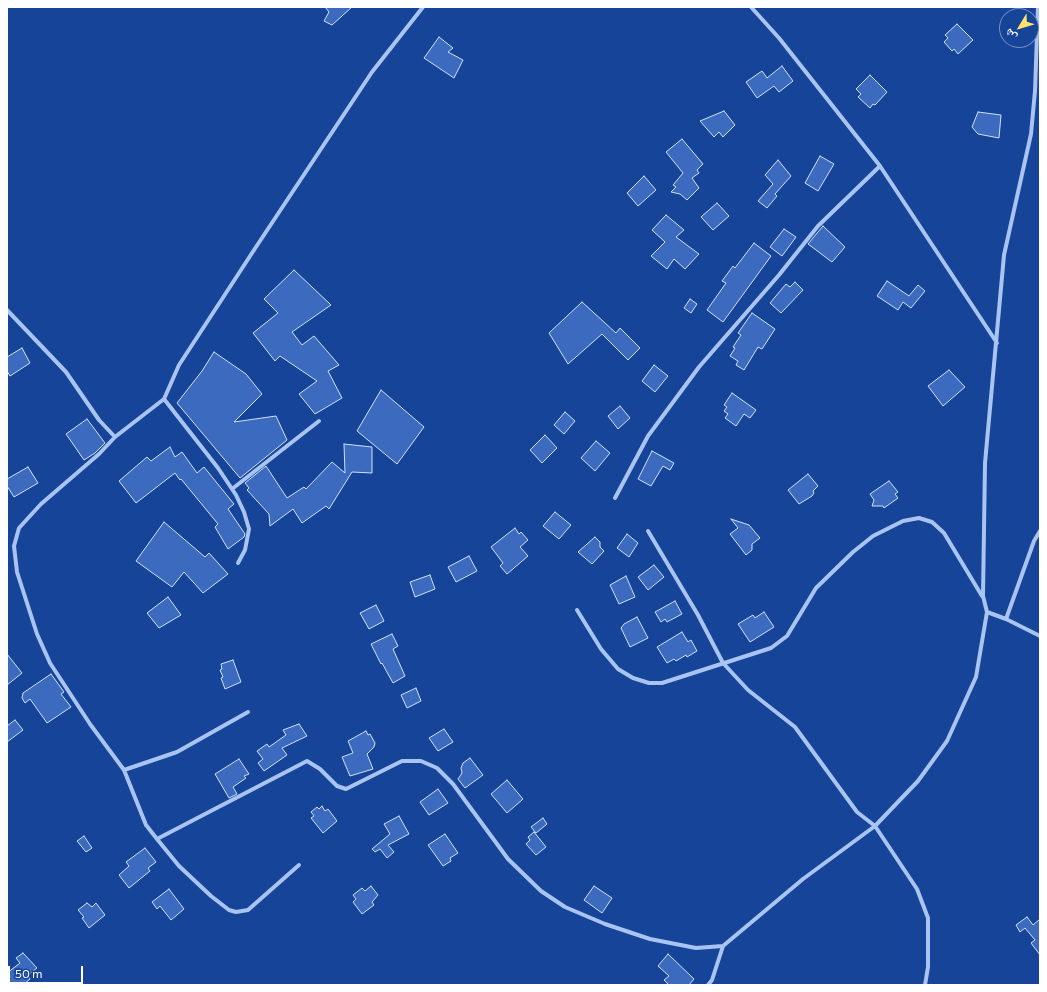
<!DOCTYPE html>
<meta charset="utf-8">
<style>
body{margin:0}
#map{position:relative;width:1047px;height:992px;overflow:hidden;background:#164499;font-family:Commissioner,"Noto Naskh Arabic",sans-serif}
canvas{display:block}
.frame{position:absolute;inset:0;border:8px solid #fff;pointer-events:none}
.north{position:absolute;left:999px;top:8px;width:40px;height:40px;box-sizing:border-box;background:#164499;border:1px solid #738fc2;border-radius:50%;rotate:232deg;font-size:11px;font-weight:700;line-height:16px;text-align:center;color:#fff}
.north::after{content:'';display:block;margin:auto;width:14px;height:18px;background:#ffe16b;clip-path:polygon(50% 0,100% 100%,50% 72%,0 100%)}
.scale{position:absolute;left:8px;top:966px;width:75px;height:18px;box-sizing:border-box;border:2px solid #fff;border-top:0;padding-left:5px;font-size:12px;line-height:14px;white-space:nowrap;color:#fff;-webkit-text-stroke:3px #164499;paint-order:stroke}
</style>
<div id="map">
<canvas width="1047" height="992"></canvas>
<div class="frame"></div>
<div class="north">ش</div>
<div class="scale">50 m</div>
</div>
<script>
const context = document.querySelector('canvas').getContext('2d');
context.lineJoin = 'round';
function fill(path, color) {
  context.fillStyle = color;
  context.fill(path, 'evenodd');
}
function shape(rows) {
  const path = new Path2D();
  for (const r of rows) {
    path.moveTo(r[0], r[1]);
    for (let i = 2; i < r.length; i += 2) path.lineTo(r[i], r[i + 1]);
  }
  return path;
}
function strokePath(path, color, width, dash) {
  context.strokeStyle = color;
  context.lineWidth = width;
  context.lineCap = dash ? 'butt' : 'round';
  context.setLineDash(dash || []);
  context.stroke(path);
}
const building = shape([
 [325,7,352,7,332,25,324,21,329,12,325,7],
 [957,24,973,40,958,54,954,49,952,51,944,42,948,38,945,35,957,24],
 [439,37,453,48,448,52,463,60,454,78,424,58,439,37],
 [782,66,793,81,779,92,774,86,757,98,746,82,762,71,767,78,782,66],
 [870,75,887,92,875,105,873,104,870,108,858,97,861,94,856,89,870,75],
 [724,111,735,125,723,137,719,132,714,137,700,121,724,111],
 [978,112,1001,115,999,138,978,134,972,127,978,112],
 [682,139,703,164,697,170,699,173,692,178,699,188,687,200,680,194,671,192,676,187,673,185,683,173,666,152,682,139],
 [820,156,834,164,818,191,805,183,820,156],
 [778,160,791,176,775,194,777,196,767,208,758,201,773,184,765,175,778,160],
 [644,176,656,190,638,206,627,193,644,176],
 [717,203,729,216,713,230,701,217,717,203],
 [666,215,684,230,676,237,699,254,685,269,674,259,667,269,651,256,665,242,652,230,666,215],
 [823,226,845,247,832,262,808,244,823,226],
 [784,229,796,237,782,256,770,247,784,229],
 [754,243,771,256,723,322,707,310,726,283,722,281,733,266,735,268,754,243],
 [294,270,331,305,292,332,302,345,314,336,339,365,328,371,342,398,315,414,299,394,317,381,280,356,275,361,253,333,278,313,264,299,294,270],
 [887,281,909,296,918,285,925,291,911,308,903,302,898,310,877,296,887,281],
 [795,282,803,290,781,313,770,303,786,284,790,287,795,282],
 [690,299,697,304,691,313,684,308,690,299],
 [582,302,616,333,620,328,640,348,628,360,602,334,568,364,549,333,582,302],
 [752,313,775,329,762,349,758,347,744,370,736,365,738,361,730,356,735,348,733,347,741,335,738,333,752,313],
 [22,348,30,363,10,376,7,371,7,357,22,348],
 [214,352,246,374,262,394,234,422,276,416,287,440,240,478,177,403,202,371,214,352],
 [654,365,668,376,655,392,642,381,654,365],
 [949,370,965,387,943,406,928,386,949,370],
 [381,390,424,427,397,464,357,431,381,390],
 [732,393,756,410,750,418,744,414,736,426,725,418,728,414,724,411,727,407,724,405,732,393],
 [620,406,630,418,618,429,608,416,620,406],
 [565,412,575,421,564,434,554,425,565,412],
 [87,419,105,443,95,453,84,460,66,434,87,419],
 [545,435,557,448,542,463,530,450,545,435],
 [596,441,610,453,595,471,581,458,596,441],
 [344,444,372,447,372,473,352,472,329,509,326,506,302,523,293,509,270,526,269,514,247,490,249,488,245,483,266,466,287,498,304,487,306,489,332,462,345,473,344,444],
 [170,447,175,457,182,452,197,473,204,467,234,504,228,509,245,534,244,537,228,549,215,527,218,524,181,479,180,480,175,473,136,503,119,481,147,457,151,461,170,447],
 [652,451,674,463,670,470,663,466,651,486,638,479,652,451],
 [28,467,38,483,14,497,7,486,7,479,28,467],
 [808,474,818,486,813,491,814,493,812,496,799,504,788,490,808,474],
 [889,481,898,492,895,494,898,498,884,508,883,506,872,506,874,500,870,494,889,481],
 [555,512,571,525,559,539,543,526,555,512],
 [731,519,749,525,760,538,752,544,752,550,746,555,730,534,738,528,731,519],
 [164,522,205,557,209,553,228,574,203,593,184,572,172,587,136,561,164,522],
 [515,528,519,534,521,532,528,540,520,547,528,556,507,574,500,566,503,563,491,547,515,528],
 [627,534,638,543,629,557,617,548,627,534],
 [595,537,600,542,600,547,604,551,592,564,578,552,595,537],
 [469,556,477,571,456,582,448,567,469,556],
 [654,565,664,577,648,590,638,577,654,565],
 [430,575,435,589,415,597,410,582,430,575],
 [626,576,635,597,619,604,610,585,626,576],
 [168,597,181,615,159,628,147,613,168,597],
 [675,601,682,614,667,622,665,619,661,622,655,612,675,601],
 [376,605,384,621,369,629,360,613,376,605],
 [764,612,774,627,750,642,738,624,753,615,755,618,764,612],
 [637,617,648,638,630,647,621,628,624,624,637,617],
 [682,632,688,642,691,640,697,651,687,657,686,655,676,661,674,659,667,663,657,647,682,632],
 [392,634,398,646,393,649,405,676,393,683,382,663,381,664,371,644,392,634],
 [7,654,22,673,7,685,7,654],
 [233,660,241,682,225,689,221,678,223,677,220,670,222,669,221,664,233,660],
 [51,674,64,692,61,694,71,707,47,723,30,699,25,703,22,698,23,693,51,674],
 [416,688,421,701,407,708,401,695,416,688],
 [15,720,23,730,7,742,7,726,15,720],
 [299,724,307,736,282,748,287,755,264,771,258,763,263,759,257,751,267,744,269,747,286,735,283,730,299,724],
 [444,729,453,742,438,751,429,738,444,729],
 [366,731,368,735,370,734,375,743,374,747,367,754,373,769,350,776,342,757,353,753,348,741,366,731],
 [470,758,483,775,465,788,458,779,462,773,461,768,463,763,470,758],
 [239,759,249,774,244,776,246,778,233,787,237,794,229,798,215,774,239,759],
 [507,780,523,799,507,813,491,794,507,780],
 [438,789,448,803,429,815,420,802,438,789],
 [322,806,325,811,328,809,337,821,323,833,311,818,314,816,311,812,317,807,319,809,322,806],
 [399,816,409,834,388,845,394,852,387,858,380,849,375,852,372,849,390,834,384,824,399,816],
 [543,818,547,824,536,833,531,827,543,818],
 [534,832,546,847,536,855,526,844,530,840,528,837,534,832],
 [445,834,458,853,450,858,451,861,443,866,428,845,445,834],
 [84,836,92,848,86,852,77,841,84,836],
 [145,848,156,862,148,868,150,871,129,888,119,875,129,866,126,862,145,848],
 [371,886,378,895,372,902,374,905,362,914,353,902,356,899,353,895,362,888,365,891,371,886],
 [594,886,612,898,602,913,584,900,594,886],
 [169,889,184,909,171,920,160,906,157,909,152,902,169,889],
 [87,903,92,907,96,903,105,915,89,928,82,918,84,917,78,910,87,903],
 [1027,917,1033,925,1040,919,1040,955,1031,943,1035,940,1025,928,1020,932,1016,925,1027,917],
 [23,953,37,968,28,975,30,979,23,985,10,985,7,981,10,977,7,973,20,963,16,958,23,953],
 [668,954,694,979,689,985,669,985,664,980,669,976,658,966,668,954]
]);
const minor = shape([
 [423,7,372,72,254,250,179,365,164,399,115,437,99,454,41,504,19,528,14,546,17,572,37,634,50,663,90,724,124,770,146,825,157,839,307,761,320,769,337,786,346,789,402,761,421,761,437,768,453,784,508,859,541,891,565,907,605,924,650,939,696,948,723,946],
 [751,7,779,38,880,166,997,343],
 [7,310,66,372,99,420,115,437],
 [164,399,218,468,236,495,244,512,249,529,245,550,238,563],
 [232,489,319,421],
 [615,498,648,436,699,367,779,275,818,226,880,166],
 [648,531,698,615,723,663,748,690,795,727,857,812,875,826,917,889,928,918,928,967,925,985],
 [577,610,601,649,618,669,633,678,649,683,662,683,771,648,787,636,816,588,853,552,873,536,903,521,919,518,932,522,944,533,982,596],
 [987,612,1006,619,1040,636],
 [1006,619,1034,541,1040,531],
 [124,770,177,752,248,712],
 [157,839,179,866,211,896,229,910,236,912,248,910,299,865],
 [708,985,712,980,723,946,803,879,875,826,918,781,947,741,976,677,987,612,983,596,985,463,1004,255,1031,134,1035,91,1038,7]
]);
fill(building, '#3b6abe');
strokePath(building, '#d2e1fc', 1);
strokePath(minor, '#aac4f2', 4);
</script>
